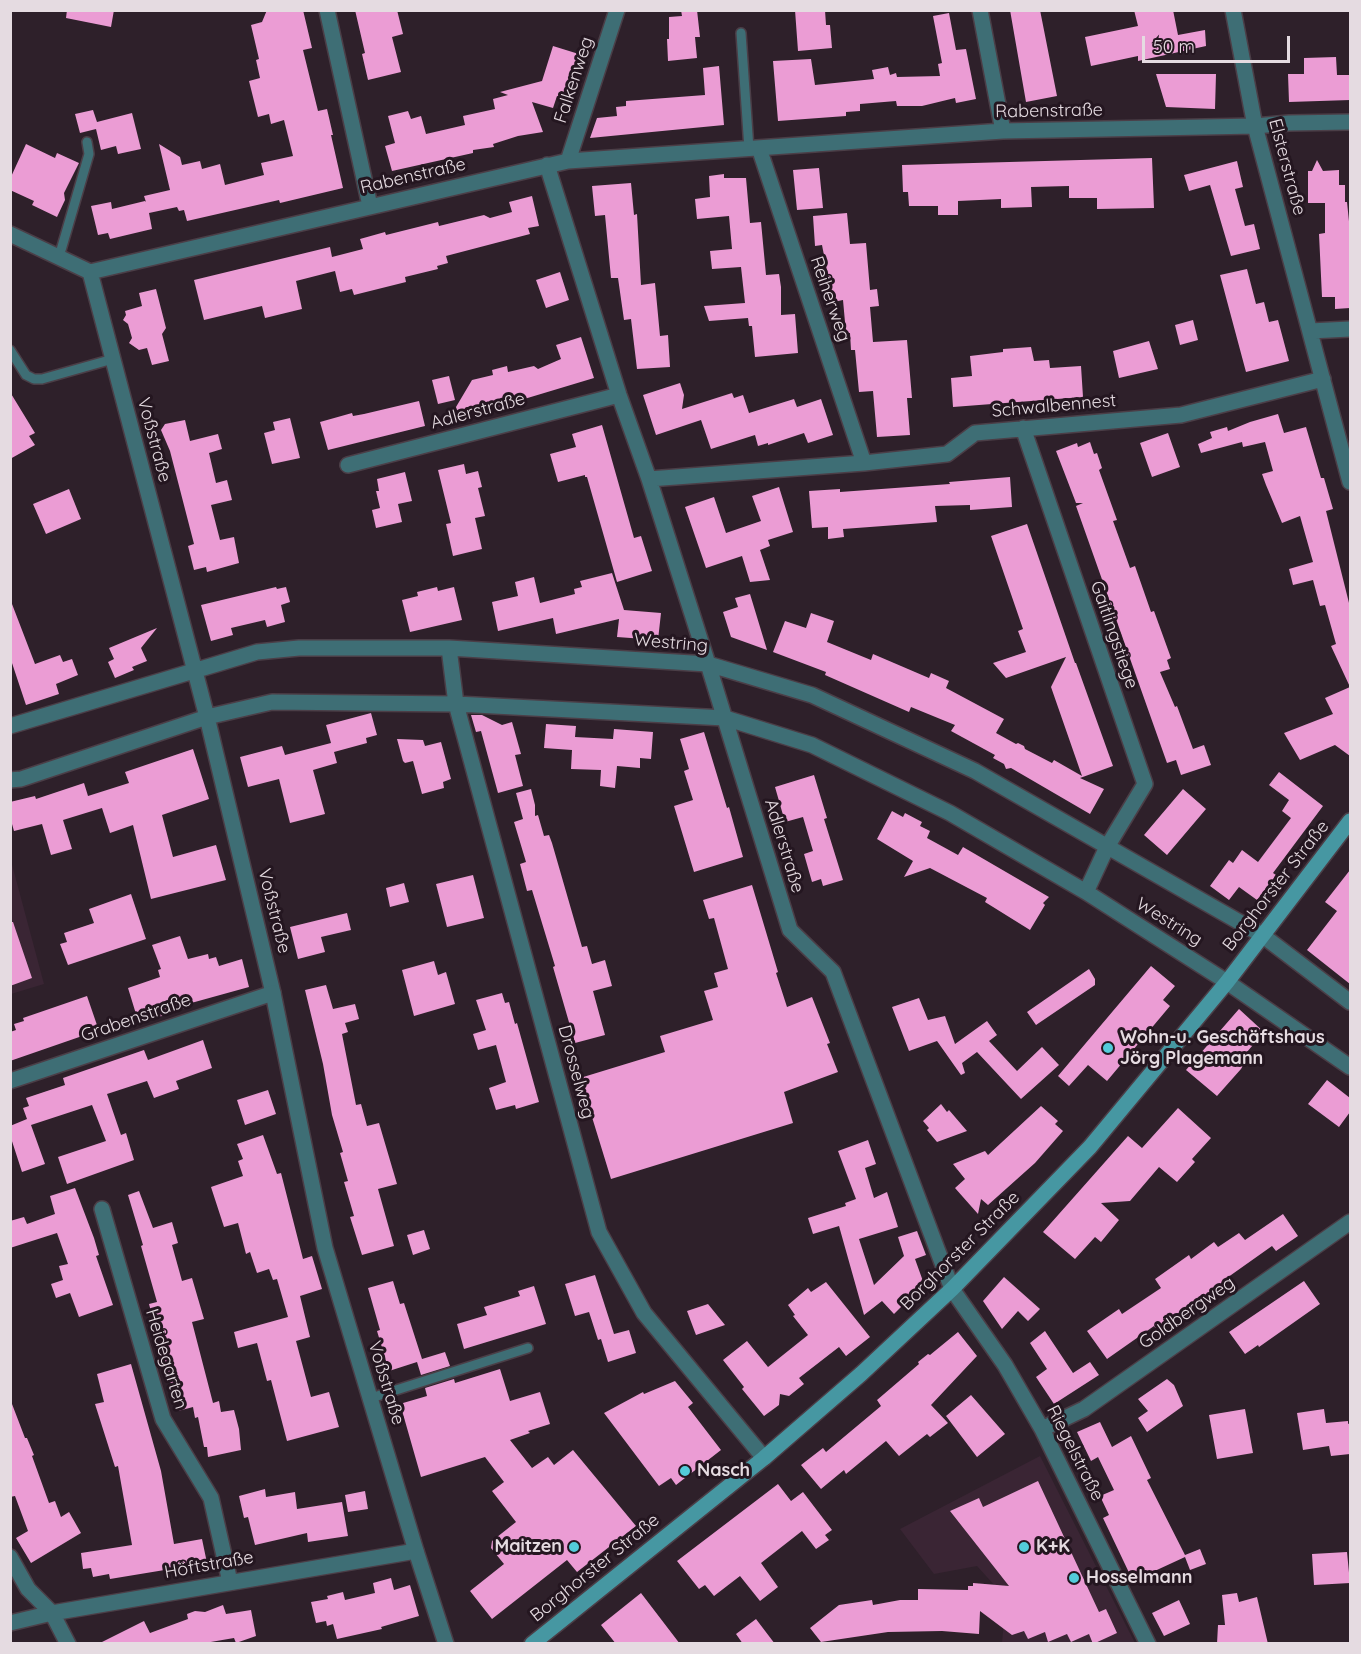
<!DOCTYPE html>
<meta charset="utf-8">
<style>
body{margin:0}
#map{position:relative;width:1361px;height:1654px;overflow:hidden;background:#2e202a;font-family:Quicksand,sans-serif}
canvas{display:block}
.frame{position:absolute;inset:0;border:12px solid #e5dbe1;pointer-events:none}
.scale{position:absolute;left:1142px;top:36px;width:148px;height:27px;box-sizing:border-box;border:3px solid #e5dbe1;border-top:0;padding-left:8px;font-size:18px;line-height:21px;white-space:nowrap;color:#e5dbe1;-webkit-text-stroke:4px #241620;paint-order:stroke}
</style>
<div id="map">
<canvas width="1361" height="1654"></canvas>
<div class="frame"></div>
<div class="scale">50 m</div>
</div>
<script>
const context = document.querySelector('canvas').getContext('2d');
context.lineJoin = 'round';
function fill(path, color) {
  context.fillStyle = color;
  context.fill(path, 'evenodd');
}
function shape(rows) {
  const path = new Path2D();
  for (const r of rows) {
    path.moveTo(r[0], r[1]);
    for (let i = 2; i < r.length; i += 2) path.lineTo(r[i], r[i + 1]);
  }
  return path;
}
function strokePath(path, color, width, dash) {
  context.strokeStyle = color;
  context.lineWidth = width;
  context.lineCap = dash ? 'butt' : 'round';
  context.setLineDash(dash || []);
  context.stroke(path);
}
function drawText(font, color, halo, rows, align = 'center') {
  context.font = font + ' Quicksand,sans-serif';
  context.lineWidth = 6;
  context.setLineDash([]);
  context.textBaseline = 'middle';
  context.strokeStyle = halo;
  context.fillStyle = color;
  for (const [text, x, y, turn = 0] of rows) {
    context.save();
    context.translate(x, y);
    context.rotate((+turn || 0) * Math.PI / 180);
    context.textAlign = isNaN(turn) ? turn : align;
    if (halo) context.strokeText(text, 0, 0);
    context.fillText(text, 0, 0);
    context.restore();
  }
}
const built = shape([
 [10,857,44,984,11,994,10,994],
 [1040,1456,1135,1643,1002,1643,1006,1598,977,1566,934,1574,900,1529]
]);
const building = shape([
 [67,10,114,10,111,27,66,18],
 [267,10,303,10,312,48,303,50,318,111,327,109,333,135,331,135,343,188,280,203,279,200,187,221,184,210,179,211,177,207,149,213,152,229,110,239,108,233,98,235,91,206,111,202,112,209,145,201,146,202,144,196,170,190,159,144,180,157,182,165,200,161,202,169,220,164,225,185,264,175,261,163,293,156,284,120,271,124,269,114,258,117,249,81,260,78,256,60,259,59,251,25,262,22],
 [355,10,397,10,403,34,392,37,401,72,368,80,362,54,365,53],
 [681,10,697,10,700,37,695,37,697,58,668,61,667,39,669,39,669,17,682,16],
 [795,10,825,10,826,25,830,25,832,48,798,51],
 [1010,10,1040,10,1057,96,1026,102],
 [1134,10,1173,10,1178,35,1205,30,1206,46,1138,61,1138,56,1091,66,1085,37,1138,26],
 [949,13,956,50,966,49,976,99,956,103,955,98,922,106,897,106,896,101,860,104,860,111,846,112,846,116,778,121,773,61,811,59,815,85,874,79,872,70,888,67,890,75,896,73,897,77,940,76,938,64,942,63,933,16],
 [553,46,582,55,572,85,567,84,562,98,557,96,553,108,532,102,543,132,518,136,493,144,494,147,473,150,473,153,392,171,385,146,395,143,388,116,408,111,411,119,421,116,426,134,465,125,463,116,495,109,493,99,508,95,500,92,542,81],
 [1336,57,1337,75,1350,75,1350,100,1289,102,1288,74,1304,74,1304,58],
 [719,66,724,125,590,138,597,118,617,116,616,107,626,106,626,101,705,95,703,68],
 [1156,74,1216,74,1215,109,1166,107],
 [93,110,97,122,132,113,141,149,118,154,116,146,101,150,96,129,80,133,75,114],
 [26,144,55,158,57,153,79,163,64,193,65,200,57,217,32,205,34,201,10,190,10,179],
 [1152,158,1154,208,1097,209,1097,198,1069,198,1069,186,1031,187,1032,207,1001,208,1001,199,958,201,958,215,938,215,938,206,909,206,908,192,903,192,902,165],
 [1317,160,1323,171,1339,170,1339,185,1345,185,1345,202,1347,202,1350,231,1350,308,1335,309,1335,297,1322,297,1319,234,1325,233,1325,203,1308,203,1308,171,1312,171],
 [1237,161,1243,187,1235,189,1245,226,1254,224,1260,249,1231,256,1210,185,1189,191,1184,175],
 [819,168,823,208,797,210,793,170],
 [724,174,724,178,746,178,750,223,761,222,766,275,779,274,781,287,781,315,795,314,798,353,755,357,752,326,749,326,748,318,709,321,704,306,745,303,741,267,712,269,710,251,732,249,729,216,697,219,695,199,710,197,709,176],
 [631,183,634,215,637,214,641,285,655,283,660,336,668,335,670,367,637,369,631,319,624,320,618,278,611,278,605,215,595,216,592,186],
 [532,196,539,226,528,228,530,234,446,256,448,263,437,266,438,269,405,277,406,282,354,295,352,289,340,292,335,271,296,281,302,309,265,318,262,306,204,320,194,280,330,247,332,257,363,249,360,239,385,232,386,235,438,222,439,226,484,215,490,218,512,212,509,202],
 [847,213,850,244,866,243,870,290,877,289,879,306,870,307,873,342,907,340,912,398,907,398,910,435,877,437,873,391,859,392,855,350,851,350,850,333,846,333,843,300,833,302,822,245,815,246,813,216],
 [1247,269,1256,304,1264,302,1269,322,1278,320,1289,361,1246,372,1220,275],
 [560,272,569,300,546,308,536,280],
 [156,289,166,328,162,334,169,361,152,365,147,348,139,350,129,343,132,338,128,324,123,320,126,315,125,311,142,306,139,293],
 [1193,320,1198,340,1180,345,1175,325],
 [581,337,594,378,491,409,472,411,460,423,456,407,472,380,493,375,492,370,507,366,508,372,534,366,538,369,561,359,556,345],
 [1149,341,1158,369,1119,378,1113,351],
 [1031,347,1034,361,1049,360,1050,368,1081,366,1083,397,953,407,951,378,972,376,970,356,1003,352,1003,349],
 [449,376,455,400,438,404,432,380],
 [680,383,684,395,682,409,732,393,734,398,743,395,749,413,794,399,797,407,821,399,833,435,808,443,804,433,768,445,768,443,758,446,755,435,711,449,701,420,656,435,643,395],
 [10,392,35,433,29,436,35,445,10,459],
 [419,401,425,426,328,450,320,422,352,413,353,416,364,414],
 [1278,414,1284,433,1306,427,1321,478,1324,478,1333,509,1326,511,1350,607,1350,756,1335,745,1300,760,1284,733,1333,714,1325,698,1350,687,1331,646,1336,644,1325,605,1320,606,1313,580,1293,585,1289,569,1313,562,1300,516,1282,523,1266,485,1262,474,1273,471,1265,442,1243,447,1242,442,1201,453,1198,444,1212,438,1210,432,1227,427,1228,431,1250,422],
 [290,418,300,458,272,464,264,433,275,430,273,422],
 [185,420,190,441,218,434,222,449,209,453,216,483,227,480,232,500,211,505,220,540,234,537,239,563,207,572,206,567,194,570,188,546,194,544,170,451,161,430,165,424],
 [602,425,634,538,641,536,652,571,617,582,587,477,585,477,585,475,558,482,550,454,576,447,572,434],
 [1168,433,1180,467,1152,477,1140,443],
 [1090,442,1094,454,1097,453,1102,468,1099,470,1117,520,1113,521,1130,568,1135,566,1151,612,1154,611,1171,658,1167,660,1170,669,1160,672,1175,707,1177,706,1193,749,1204,745,1211,765,1181,775,1176,760,1167,763,1076,506,1083,503,1076,503,1056,451,1077,443,1078,447],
 [464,464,466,474,478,471,482,487,478,488,485,516,475,518,482,549,453,556,446,524,451,523,438,470],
 [405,472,412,501,398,504,402,522,376,528,372,510,380,508,376,491,379,491,377,479],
 [1010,477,1012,507,970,510,970,505,935,506,937,522,843,529,844,537,828,539,828,527,812,528,809,491,840,489,840,492,950,484,949,482],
 [779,487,793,532,768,540,770,546,760,550,770,580,750,582,742,556,706,568,685,507,714,497,726,533,761,521,752,496],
 [69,489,81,519,46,534,33,504],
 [1027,524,1075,663,1076,663,1113,766,1080,778,1104,789,1090,814,1011,768,1006,769,1004,764,993,758,995,755,951,731,955,725,911,707,909,712,825,675,826,672,773,652,785,621,806,628,811,613,834,621,827,642,871,660,873,654,929,678,931,673,949,681,946,688,1004,719,996,733,1016,744,1018,743,1024,746,1025,749,1052,763,1054,760,1082,776,1051,687,1066,657,1006,678,993,663,1026,652,1018,631,1023,629,991,536],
 [612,573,624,610,661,613,658,640,617,637,619,619,556,634,553,618,498,631,492,602,518,596,515,582,534,577,540,603,575,594,574,589,582,587,580,581],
 [276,587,277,589,286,587,290,602,281,605,285,622,267,627,265,620,231,628,233,635,211,641,201,605],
 [437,587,438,591,454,587,462,620,410,632,402,600,418,596,417,592],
 [750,594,767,650,731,637,723,612,738,607,735,598],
 [10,604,12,604,35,664,60,655,63,662,72,659,78,675,56,684,59,694,26,705,10,657],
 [157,628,141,648,147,661,132,667,134,670,115,678,108,662,114,659,109,648],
 [371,713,377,735,366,738,367,743,334,752,337,763,313,770,325,814,290,823,279,779,248,787,240,757,282,746,285,755,331,743,326,725],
 [471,715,482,715,502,725,512,722,521,754,515,755,523,786,498,793,481,731,476,732],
 [546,724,576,726,575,737,613,739,614,729,653,732,651,759,640,758,640,768,617,766,615,788,600,786,601,770,571,769,572,750,544,748],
 [704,732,727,808,729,807,743,857,694,872,674,806,693,800,684,771,689,769,680,739],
 [397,739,423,740,425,746,441,742,451,779,443,782,444,788,422,794,413,761,405,763,403,761],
 [193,749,209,799,162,815,173,857,216,845,226,880,151,899,133,825,110,833,102,808,63,820,72,849,51,855,42,824,14,831,10,817,10,802,35,796,36,799,84,783,88,796,129,783,125,772],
 [1279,772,1323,806,1273,873,1276,875,1257,900,1239,887,1229,900,1210,886,1229,860,1233,863,1242,850,1258,862,1291,818,1282,811,1289,800,1269,785],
 [814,775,827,818,824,819,843,880,823,886,821,879,812,882,804,854,813,851,803,817,785,822,775,787],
 [531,789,535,805,535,816,538,815,544,836,549,835,552,843,582,947,587,946,592,964,605,960,612,986,593,991,605,1035,575,1043,553,967,555,966,532,890,527,891,520,864,526,862,514,822,523,819,516,793],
 [1183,789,1206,809,1167,855,1144,835],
 [892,811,903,817,905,813,922,822,920,826,930,831,927,838,958,855,963,847,1049,897,1043,903,1045,905,1030,930,985,902,987,898,930,868,904,877,913,861,877,839],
 [1350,870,1350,984,1307,950,1337,911,1325,902],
 [473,875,484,918,447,927,436,884],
 [404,883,409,902,390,907,386,888],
 [752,885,778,972,776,973,787,1007,812,997,830,1043,827,1044,838,1072,784,1092,793,1123,611,1179,580,1078,665,1052,660,1036,713,1020,704,991,718,987,714,973,728,969,714,918,709,919,703,900],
 [131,894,146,939,68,965,60,944,67,942,64,933,94,923,89,909],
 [347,913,351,930,321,937,325,952,298,959,290,927],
 [10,922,13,922,32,978,10,986],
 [180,936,188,959,208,954,209,959,216,957,219,966,242,959,249,987,184,1005,185,1008,156,1018,153,1008,136,1014,128,988,160,977,158,970,161,969,152,945],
 [434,961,438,975,446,972,455,1004,414,1016,402,970],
 [1151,966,1175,986,1163,1000,1170,1006,1107,1081,1088,1065,1069,1086,1058,1076],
 [1089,969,1095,979,1095,985,1036,1025,1027,1012],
 [326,985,333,1009,355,1004,359,1019,345,1023,348,1032,342,1034,356,1105,361,1104,367,1126,379,1123,397,1184,378,1189,394,1246,362,1255,350,1217,354,1216,344,1182,348,1181,340,1153,343,1152,332,1115,323,1064,305,990],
 [502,993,505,1003,509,1002,515,1024,517,1023,539,1102,516,1109,515,1105,496,1110,489,1088,506,1082,496,1045,478,1050,473,1034,486,1030,476,1000],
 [87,996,98,1028,87,1032,88,1034,10,1061,10,1032,16,1030,14,1024,24,1021,23,1018],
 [919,998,928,1020,945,1016,955,1044,987,1021,997,1035,989,1041,1017,1071,1042,1047,1059,1065,1021,1099,977,1052,962,1063,965,1073,961,1075,937,1041,909,1051,892,1007],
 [1239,1009,1264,1032,1241,1059,1245,1062,1241,1069,1217,1096,1186,1070],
 [203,1040,212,1068,176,1081,179,1089,154,1098,147,1081,107,1094,121,1135,126,1133,134,1160,67,1184,58,1157,106,1141,92,1105,31,1125,45,1164,22,1172,10,1135,10,1126,27,1119,23,1108,29,1106,26,1098,65,1085,63,1078,144,1050,148,1060],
 [1327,1080,1350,1098,1350,1112,1339,1127,1308,1104],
 [268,1090,276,1114,245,1125,237,1100],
 [941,1104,947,1112,949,1110,967,1131,937,1142,927,1130,929,1128,923,1121],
 [1041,1106,1058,1121,1055,1124,1063,1131,1035,1163,988,1205,981,1199,978,1214,955,1188,965,1179,953,1164,985,1151,988,1155],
 [1178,1108,1211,1138,1192,1159,1195,1162,1177,1182,1159,1167,1130,1201,1101,1203,1119,1220,1101,1242,1095,1237,1075,1259,1043,1232,1128,1136,1142,1148],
 [263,1135,277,1174,281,1173,303,1259,312,1256,322,1289,300,1296,310,1337,296,1341,311,1397,329,1392,339,1427,287,1441,271,1380,267,1381,257,1343,238,1348,234,1332,288,1317,277,1279,273,1280,269,1269,257,1273,250,1252,246,1254,238,1223,224,1227,211,1187,243,1176,238,1161,243,1159,237,1144],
 [868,1140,876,1164,865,1168,874,1198,887,1192,898,1227,859,1239,874,1285,904,1256,898,1237,917,1231,926,1255,915,1259,924,1284,894,1314,882,1301,864,1315,839,1226,813,1234,808,1218,846,1206,845,1203,856,1199,838,1151],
 [75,1188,94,1238,99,1255,96,1256,113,1305,79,1317,70,1293,56,1298,51,1284,63,1280,59,1266,68,1264,57,1233,10,1248,10,1221,24,1217,27,1224,55,1214,50,1196],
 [139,1191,153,1228,172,1222,178,1243,172,1245,182,1281,192,1278,204,1319,192,1322,213,1403,219,1401,221,1412,234,1410,239,1429,241,1450,208,1457,207,1447,204,1447,198,1417,195,1418,193,1407,178,1411,164,1357,169,1356,160,1322,154,1323,149,1304,157,1302,141,1246,143,1245,128,1195],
 [1283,1214,1298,1236,1276,1251,1272,1246,1224,1280,1226,1283,1214,1292,1194,1306,1192,1304,1156,1329,1154,1326,1107,1359,1087,1331,1119,1309,1122,1314,1161,1288,1155,1279,1189,1255,1191,1259,1214,1242,1218,1247,1239,1233,1245,1240],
 [424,1230,430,1249,413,1255,407,1235],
 [595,1275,614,1334,629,1330,636,1353,608,1362,601,1339,598,1340,589,1312,575,1316,565,1284],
 [1004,1277,1040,1309,1028,1321,1018,1311,1002,1329,983,1301],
 [393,1281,400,1304,404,1303,422,1359,445,1352,450,1366,421,1375,417,1362,389,1371,377,1331,380,1330,368,1288],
 [1304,1281,1320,1304,1259,1347,1258,1345,1245,1354,1229,1332],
 [826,1282,870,1337,846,1356,839,1347,799,1378,804,1384,789,1396,780,1394,779,1405,764,1416,742,1389,744,1387,723,1360,747,1341,768,1367,808,1335,793,1316,795,1315,788,1305,808,1288,811,1292],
 [534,1286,546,1324,464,1349,457,1324,487,1315,484,1307,520,1296,518,1291],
 [708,1304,725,1325,696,1335,687,1311],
 [1045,1331,1073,1373,1090,1362,1099,1375,1054,1404,1036,1377,1047,1369,1030,1343],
 [958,1332,977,1356,931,1405,948,1423,930,1437,927,1434,899,1456,886,1441,846,1474,844,1470,821,1489,801,1465,823,1448,826,1452,881,1406,877,1400,919,1364,918,1362,928,1354,930,1355],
 [131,1364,161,1471,174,1544,202,1539,207,1563,110,1579,109,1574,93,1577,91,1568,83,1569,81,1553,132,1545,118,1466,115,1467,95,1404,104,1402,97,1374],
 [500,1369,510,1401,540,1392,550,1424,528,1431,530,1433,510,1440,532,1468,548,1457,554,1465,573,1450,636,1526,577,1572,567,1560,492,1619,470,1591,504,1564,491,1548,492,1541,516,1522,492,1491,504,1482,485,1457,421,1477,401,1407,404,1406,403,1403,427,1396,425,1388,454,1379,455,1383],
 [1167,1379,1174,1385,1183,1406,1147,1432,1138,1418,1148,1411,1138,1399],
 [675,1381,693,1403,688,1407,721,1450,676,1485,671,1478,659,1486,604,1413,643,1392,644,1394],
 [971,1395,1005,1434,977,1457,946,1416],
 [10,1404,12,1404,25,1438,27,1438,34,1455,32,1456,49,1503,55,1501,61,1517,69,1512,81,1533,31,1563,16,1538,28,1531,15,1496,10,1497],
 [1245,1409,1253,1453,1217,1459,1209,1415],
 [1324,1409,1326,1423,1348,1421,1348,1424,1350,1423,1350,1454,1331,1456,1329,1446,1303,1450,1297,1413],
 [1100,1422,1112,1447,1131,1436,1151,1478,1147,1480,1185,1555,1200,1549,1206,1564,1190,1570,1185,1557,1133,1581,1103,1518,1109,1515,1100,1496,1114,1490,1098,1457,1091,1461,1077,1432],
 [1038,1481,1099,1612,1106,1609,1117,1633,1093,1644,1089,1634,1071,1642,1067,1634,1048,1642,1045,1632,1028,1639,1024,1631,1012,1635,980,1611,979,1634,942,1631,888,1632,821,1642,810,1628,839,1605,872,1600,873,1605,900,1600,918,1600,918,1589,968,1590,968,1586,973,1586,973,1583,1009,1586,950,1511,979,1498,983,1507],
 [778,1484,791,1501,803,1492,832,1530,825,1535,829,1540,816,1549,802,1531,761,1563,778,1587,760,1601,740,1576,714,1596,705,1585,699,1589,677,1561],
 [265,1489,266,1497,295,1492,297,1509,342,1502,348,1536,308,1542,307,1533,255,1545,248,1517,244,1518,239,1496],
 [365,1491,368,1509,348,1512,345,1495],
 [1347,1552,1350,1583,1314,1585,1312,1554],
 [391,1578,394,1590,410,1585,419,1616,381,1627,382,1629,337,1639,333,1624,327,1626,326,1621,316,1623,311,1602,328,1599,327,1596,343,1592,345,1600,375,1593,373,1583],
 [641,1593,680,1644,616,1644,601,1625],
 [1237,1593,1239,1602,1257,1597,1268,1644,1217,1644,1218,1625,1225,1625,1222,1595],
 [1179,1600,1190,1624,1164,1636,1152,1613],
 [223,1605,226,1614,251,1610,256,1636,236,1643,234,1638,199,1644,98,1644,144,1621,150,1633,188,1619,187,1614,195,1611,205,1612],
 [756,1619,775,1644,743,1644,736,1634]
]);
const service = shape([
 [741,33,749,149],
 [59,257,89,154,87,142],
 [10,350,26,375,34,379,42,379,113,359],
 [371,1398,528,1348]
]);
const minor = shape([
 [327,10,370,206],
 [980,10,1003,131],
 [1233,10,1255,126,1350,482],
 [759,148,864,463],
 [568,161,617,10],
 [547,165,619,395,649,479,708,664,790,930,833,972,952,1289,1005,1365,1042,1429,1148,1644],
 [10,234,90,272],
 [90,272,568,161,1003,131,1255,126,1289,123,1350,122],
 [90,272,207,717,273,993],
 [1310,331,1350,329],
 [1023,428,1145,784,1107,847,1086,892],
 [348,465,619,395],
 [649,479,864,463,947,454,975,433,1181,415,1323,379],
 [449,648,456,704,599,1232,644,1313,764,1458],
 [10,726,257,652,299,648,449,648,708,664,812,695,975,771,1262,935,1350,1002],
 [10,780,21,779,207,717,272,702,456,704,725,718,812,745,950,813,1086,892,1227,982,1350,1067],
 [102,1209,163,1419,211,1498,230,1582],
 [1042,1429,1084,1409,1350,1222],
 [10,1557,28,1589,52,1613,68,1644],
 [10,1623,52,1613,416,1551]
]);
const tertiary = shape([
 [10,1081,273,993,325,1248,416,1551,446,1644]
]);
const secondary = shape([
 [532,1644,764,1458,861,1374,952,1289,1090,1147,1227,982,1350,821]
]);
const markers = [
 [1108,1048,6,"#53cbda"],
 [685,1471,6,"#53cbda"],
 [574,1547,6,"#53cbda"],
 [1024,1547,6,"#53cbda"],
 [1074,1578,6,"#53cbda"]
];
const streetNames = [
 ["Falkenweg",574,80,-72],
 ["Rabenstraße",1049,111,-1],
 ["Elsterstraße",1287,167,75],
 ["Rabenstraße",413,176,-13],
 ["Reiherweg",830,299,71],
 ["Schwalbennest",1054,406,-5],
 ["Adlerstraße",478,411,-15],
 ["Voßstraße",154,440,75],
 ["Gaitlingstiege",1114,635,71],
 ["Westring",671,643,5],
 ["Adlerstraße",784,846,73],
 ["Borghorster Straße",1276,886,-52],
 ["Voßstraße",274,911,76],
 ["Westring",1169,922,32],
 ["Grabenstraße",136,1018,-19],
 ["Drosselweg",576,1072,75],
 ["Borghorster Straße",960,1251,-45],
 ["Goldbergweg",1187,1313,-35],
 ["Heidegarten",166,1359,73],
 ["Voßstraße",386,1383,73],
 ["Riegelstraße",1075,1453,63],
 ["Höftstraße",209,1565,-10],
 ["Borghorster Straße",595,1568,-39]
];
const poiNames = [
 ["Wohn-u. Geschäftshaus",1120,1038],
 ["Jörg Plagemann",1120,1059],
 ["Nasch",697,1471],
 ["Maitzen",562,1547,"right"],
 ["K+K",1036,1547],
 ["Hosselmann",1086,1578]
];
fill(built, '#3a2534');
fill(building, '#eb9cd4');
strokePath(service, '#4b3e47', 12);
strokePath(minor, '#4b3e47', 18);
strokePath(tertiary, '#4b3e47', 18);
strokePath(secondary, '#4b3e47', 18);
strokePath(service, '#3e6e75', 9);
strokePath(minor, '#3e6e75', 15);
strokePath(tertiary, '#3e6e75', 15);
strokePath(secondary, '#4697a2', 15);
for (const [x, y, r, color] of markers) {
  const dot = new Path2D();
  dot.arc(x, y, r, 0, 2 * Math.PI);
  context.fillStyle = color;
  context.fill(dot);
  strokePath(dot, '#241620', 2);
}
drawText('18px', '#e5dbe1', '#241620', streetNames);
drawText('bold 18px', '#e5dbe1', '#241620', poiNames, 'left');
</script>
